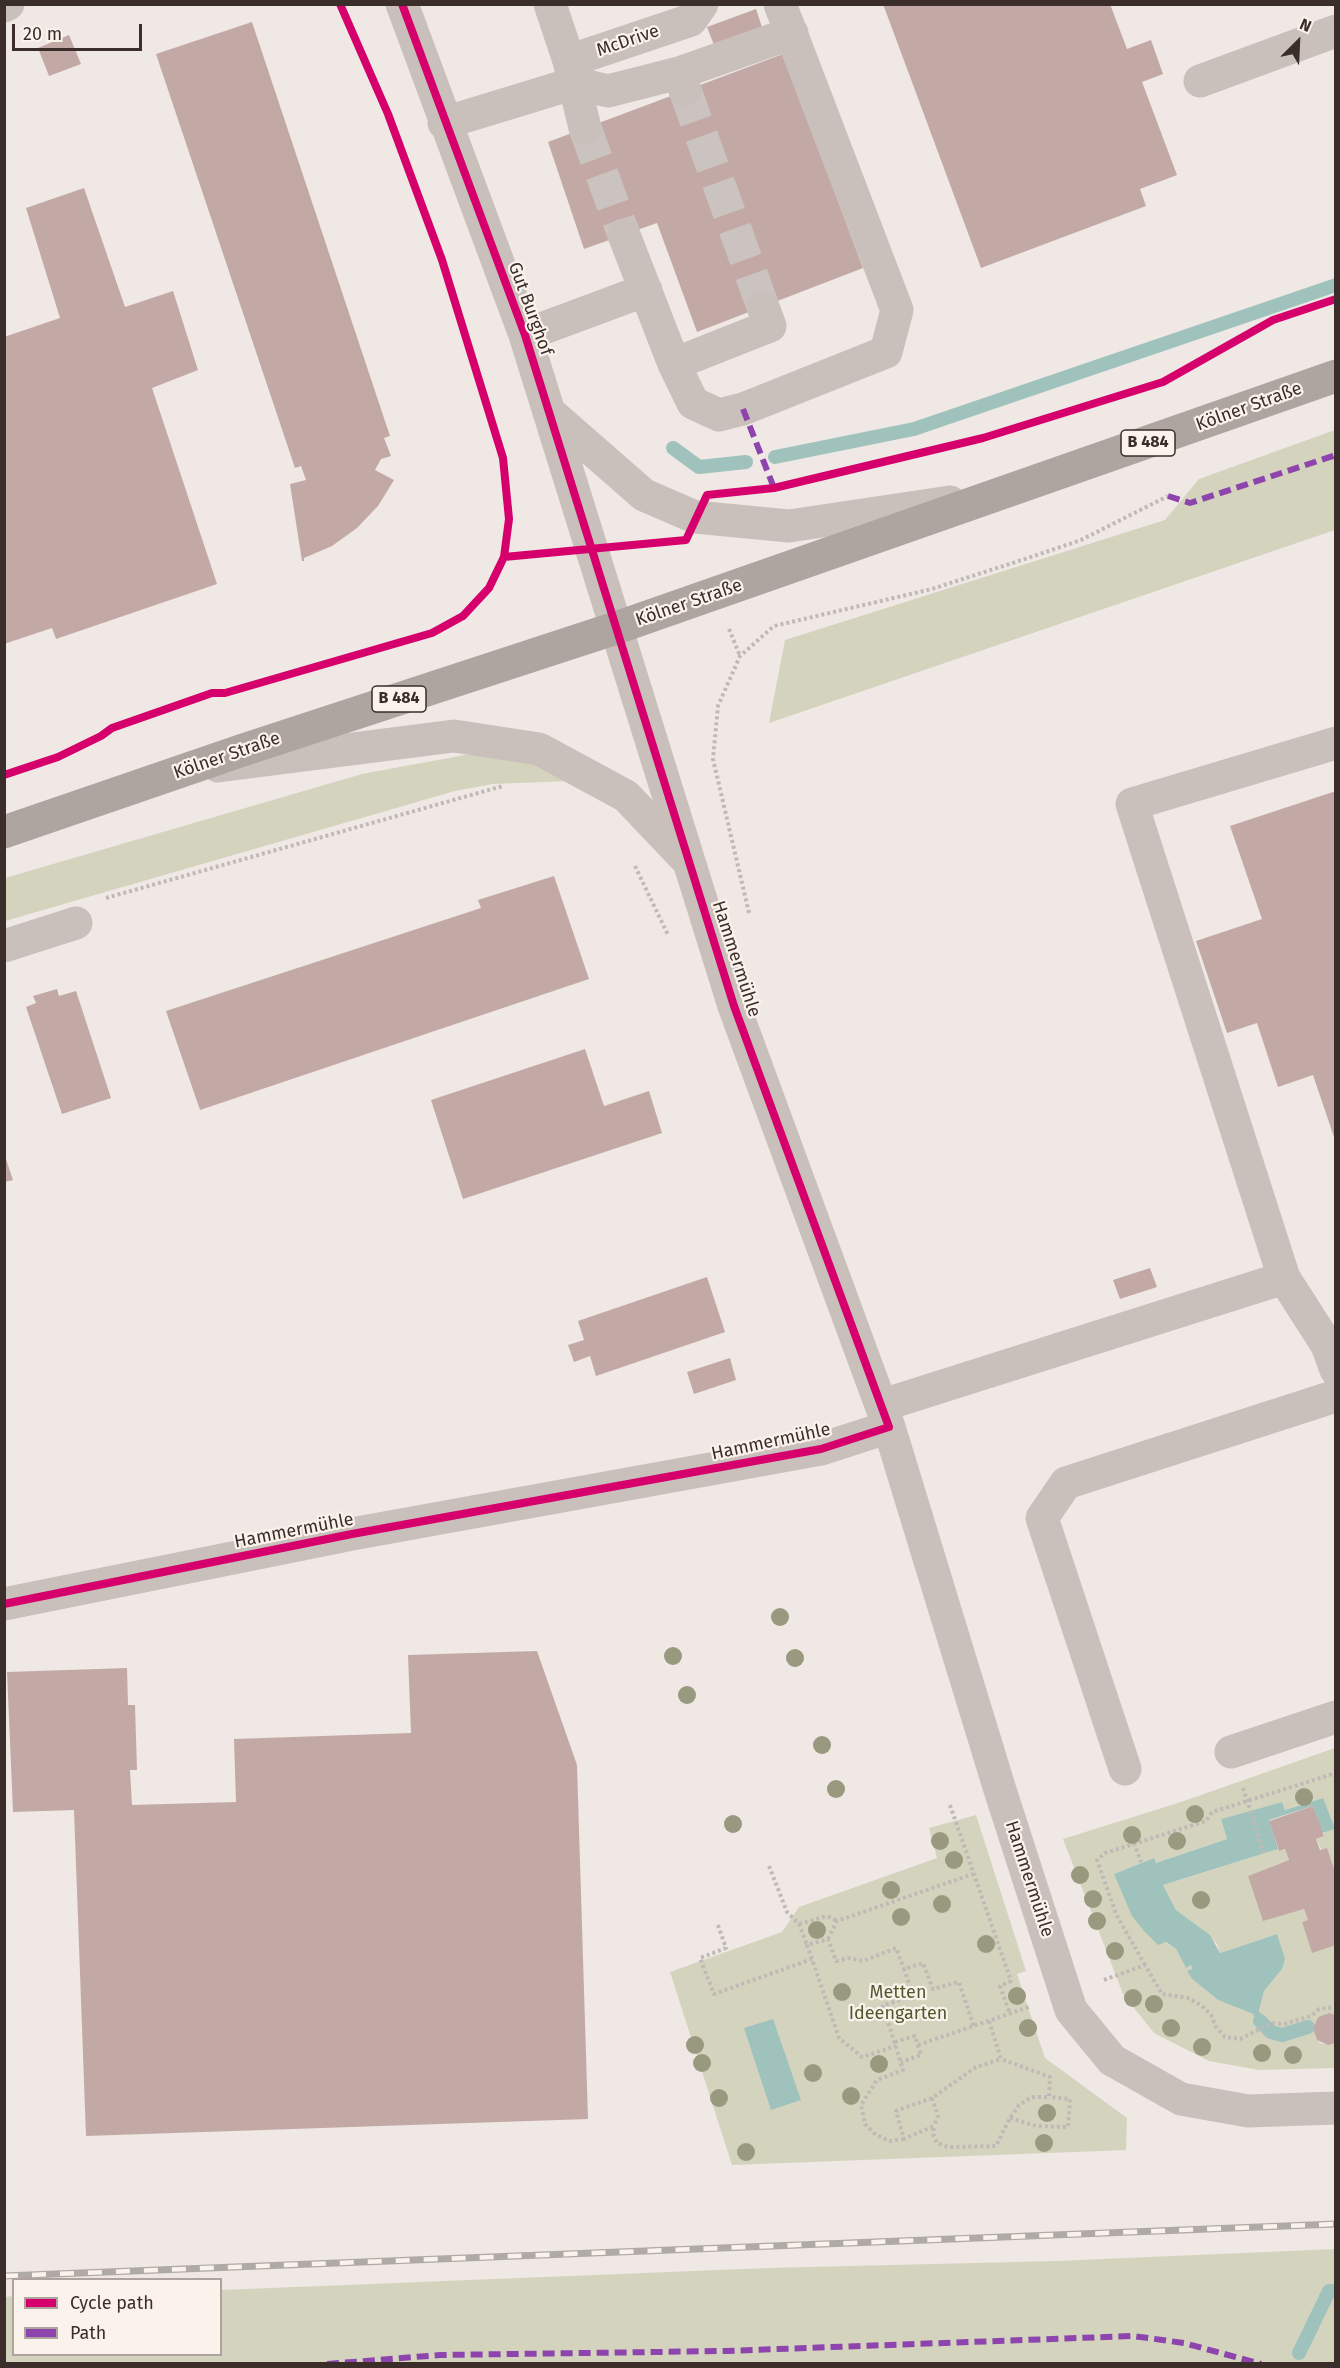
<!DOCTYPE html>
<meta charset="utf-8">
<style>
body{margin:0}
#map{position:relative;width:1340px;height:2368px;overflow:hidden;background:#efe8e4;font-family:"Fira Sans",sans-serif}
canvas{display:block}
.frame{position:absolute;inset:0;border:6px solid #3a2d2a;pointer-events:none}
.legend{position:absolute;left:12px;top:2278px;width:210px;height:78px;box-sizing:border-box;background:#fbf2ec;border:2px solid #aea39e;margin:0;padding:8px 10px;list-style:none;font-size:18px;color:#3a2d2a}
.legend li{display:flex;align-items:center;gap:12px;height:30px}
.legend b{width:30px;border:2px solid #aea39e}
.north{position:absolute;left:1268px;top:12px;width:60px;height:60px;-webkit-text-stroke:4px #fbf2ec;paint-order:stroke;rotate:24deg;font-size:16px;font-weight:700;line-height:24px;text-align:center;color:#3a2d2a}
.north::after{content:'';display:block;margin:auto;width:21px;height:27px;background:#3a2d2a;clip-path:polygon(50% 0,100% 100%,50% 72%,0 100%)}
.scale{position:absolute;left:12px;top:24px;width:130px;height:27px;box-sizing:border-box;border:3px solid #3a2d2a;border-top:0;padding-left:8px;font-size:18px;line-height:21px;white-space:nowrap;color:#3a2d2a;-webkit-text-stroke:4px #fbf2ec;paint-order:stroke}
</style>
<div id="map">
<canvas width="1340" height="2368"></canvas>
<div class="frame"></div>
<ul class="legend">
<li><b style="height:8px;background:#d6006c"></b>Cycle path</li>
<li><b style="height:8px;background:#8e44ad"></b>Path</li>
</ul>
<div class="north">N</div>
<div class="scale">20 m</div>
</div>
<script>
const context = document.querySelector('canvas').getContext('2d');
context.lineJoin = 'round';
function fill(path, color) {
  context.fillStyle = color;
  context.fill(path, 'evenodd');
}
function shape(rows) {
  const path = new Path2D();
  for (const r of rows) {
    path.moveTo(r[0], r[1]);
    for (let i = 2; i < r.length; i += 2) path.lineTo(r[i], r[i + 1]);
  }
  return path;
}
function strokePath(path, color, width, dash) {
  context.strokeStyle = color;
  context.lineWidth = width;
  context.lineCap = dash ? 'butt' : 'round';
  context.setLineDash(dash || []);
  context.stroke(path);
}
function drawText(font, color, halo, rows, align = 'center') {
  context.font = font + ' "Fira Sans",sans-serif';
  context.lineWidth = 4.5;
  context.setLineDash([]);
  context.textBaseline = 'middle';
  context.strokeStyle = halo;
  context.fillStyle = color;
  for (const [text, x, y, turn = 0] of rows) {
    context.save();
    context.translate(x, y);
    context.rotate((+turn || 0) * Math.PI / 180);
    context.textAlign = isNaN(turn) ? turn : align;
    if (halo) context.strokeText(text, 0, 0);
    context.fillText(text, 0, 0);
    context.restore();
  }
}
const green = shape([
 [1335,430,1335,530,769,723,785,640,1165,520,1199,479],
 [481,752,532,763,570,781,493,784,455,791,5,921,5,878,362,774],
 [1335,1748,1335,1875,1316,1839,1324,1836,1323,1798,1285,1810,1282,1802,1221,1819,1227,1839,1156,1863,1154,1858,1114,1874,1165,1942,1176,1949,1186,1967,1191,1965,1192,1969,1188,1971,1192,1979,1218,2000,1253,2014,1259,2011,1264,1991,1282,1969,1277,1934,1220,1953,1217,1944,1202,1929,1176,1910,1163,1885,1278,1849,1279,1851,1285,1849,1289,1860,1248,1876,1297,1911,1304,1909,1308,1920,1302,1922,1312,1952,1335,1945,1335,2015,1329,2013,1318,2017,1313,2029,1317,2040,1322,2044,1335,2043,1335,2068,1259,2070,1209,2061,1154,2033,1123,1994,1063,1839,1181,1802],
 [976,1815,1026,1971,1017,1974,1045,2058,1127,2118,1126,2150,732,2165,670,1972,782,1932,799,1907,937,1858,929,1828],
 [1335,2249,1335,2363,5,2363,5,2297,13,2296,14,2354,220,2354,221,2290,768,2268,1057,2261]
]);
const water = shape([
 [1323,1798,1335,1829,1322,1833,1313,1806,1269,1820,1278,1849,1163,1885,1176,1910,1210,1935,1220,1953,1277,1934,1285,1959,1282,1969,1264,1991,1259,2011,1264,2018,1258,2023,1253,2014,1218,2000,1192,1979,1187,1971,1192,1969,1191,1965,1186,1968,1176,1949,1166,1942,1158,1945,1144,1931,1132,1916,1114,1874,1154,1858,1156,1863,1227,1839,1221,1819,1282,1802,1285,1810],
 [773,2019,801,2100,771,2110,744,2028]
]);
const stream = shape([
 [673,448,699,467,746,462],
 [775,457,914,429,1336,285],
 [1260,2021,1271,2032,1282,2035,1308,2027],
 [1299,2353,1329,2291,1336,2291]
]);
const building = shape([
 [883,4,1110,4,1127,49,1151,40,1163,74,1142,82,1177,175,1140,189,1146,206,981,268],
 [756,9,762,27,714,45,707,27],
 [252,22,390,436,384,438,391,456,381,459,375,470,394,480,378,506,357,528,332,546,304,558,304,561,302,561,290,484,306,480,301,466,295,468,156,54],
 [69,35,81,64,49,76,38,48],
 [783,54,863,268,697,332,657,223,584,249,548,142],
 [84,188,125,307,173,291,198,370,152,388,217,584,56,639,52,628,4,644,4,337,60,318,26,208],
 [1336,791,1336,1140,1335,1140,1313,1075,1278,1087,1257,1023,1227,1033,1196,941,1262,919,1230,826],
 [554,876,589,979,200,1110,166,1011,481,908,478,900],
 [57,989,59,996,76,991,111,1098,62,1114,26,1007,36,1003,33,996],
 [585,1049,604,1106,649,1091,662,1133,463,1199,431,1100],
 [5,1156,13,1180,5,1182],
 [1150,1268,1157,1287,1120,1299,1113,1280],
 [707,1277,725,1332,596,1376,590,1356,574,1362,568,1345,584,1340,578,1321],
 [730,1358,736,1380,694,1394,687,1372],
 [537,1651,577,1765,588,2119,86,2136,74,1810,13,1812,7,1672,127,1668,128,1705,135,1705,137,1770,130,1770,132,1805,236,1802,234,1739,411,1733,408,1655],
 [1313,1806,1324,1836,1316,1839,1320,1850,1327,1848,1336,1875,1336,1945,1312,1953,1302,1922,1308,1920,1304,1909,1263,1921,1248,1876,1289,1860,1285,1849,1279,1851,1269,1821],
 [1329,2013,1336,2015,1336,2043,1328,2045,1317,2040,1313,2029,1318,2017]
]);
const minorTunnel = shape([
 [685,90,763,307],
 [585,128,624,235]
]);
const path = shape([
 [729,629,740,656],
 [635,866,668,935],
 [106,898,503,786],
 [749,913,713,759,718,706,740,656,774,626,932,589,1034,556,1081,540,1168,496],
 [1243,1788,1264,1853],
 [950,1805,1011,1981,1000,1986,1010,2014],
 [1134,1843,1141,1862],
 [769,1866,787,1912,799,1924,807,1945],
 [799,1924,827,1916,837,1921],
 [718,1925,726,1948,700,1958,714,1994,812,1959,839,2038,862,2057,896,2046],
 [828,1939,837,1921,973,1874],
 [812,1959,807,1945,828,1939,836,1961,849,1958,863,1961,896,1948,904,1969],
 [1145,1965,1116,1914,1097,1860,1105,1853,1206,1821,1212,1812,1336,1773],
 [1104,1980,1145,1965,1162,1994,1188,1998,1201,2005,1211,2015,1216,2027,1225,2037,1240,2039,1272,2023,1284,2024,1311,2016,1319,2009,1336,2007],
 [989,2021,1001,2059,976,2067,932,2098,896,2111,904,2139,934,2126,933,2134,937,2143,948,2147,996,2146,1010,2118,1019,2105,1032,2097,1049,2097,1050,2077,1001,2059],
 [895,2042,915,2036,921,2055,901,2062],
 [918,2045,1029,2007],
 [932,2098,938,2116,934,2126],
 [1010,2118,1036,2126,1068,2127,1070,2099,1049,2097],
 [904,2139,890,2141,876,2135,865,2124,861,2105,877,2080,903,2070,883,2006,913,1995,904,1969,923,1963,933,1989,959,1982,974,2027]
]);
const minor = shape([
 [550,4,569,61,585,128],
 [4,6,8,4],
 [569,61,691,20,702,4],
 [679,73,792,33],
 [1200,81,1336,31],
 [444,123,575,83,608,91,679,73,685,90],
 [624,235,674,364,693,403,719,415,743,409,886,352,897,310,780,4],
 [525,335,646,290],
 [674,364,770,326,763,307],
 [549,412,644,495,695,517,789,526,950,502],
 [1336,743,1132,804,1284,1278,1327,1345,1336,1370],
 [218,766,454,736,539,749,626,796,684,857],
 [4,946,76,923],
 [883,1405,1284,1278],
 [889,1427,1000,1790,1071,2010,1112,2060,1181,2099,1248,2111,1336,2108],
 [4,1604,352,1534,821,1449,889,1427,734,1006,525,335,402,4],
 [1231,1752,1336,1717],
 [1125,1769,1042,1518,1066,1483,1336,1396]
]);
const major = shape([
 [4,832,243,750,616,628,1336,376]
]);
const rail = shape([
 [4,2276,1336,2224]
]);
const quiet = shape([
 [743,409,774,488],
 [1168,496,1190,503,1336,455],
 [327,2364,440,2355,725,2351,1133,2336,1184,2343,1261,2364]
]);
const cycleway = shape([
 [340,4,388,114,442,260,503,458,509,519,504,557],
 [4,775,58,757,101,736,112,728,212,693,225,693,432,633,463,616,489,588,504,557,686,540,707,495,774,488,983,438,1163,382,1273,320,1336,299],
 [4,1604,352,1534,821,1449,889,1427,734,1006,525,335,402,4]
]);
const trees = [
 [780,1617],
 [673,1656],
 [795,1658],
 [687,1695],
 [822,1745],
 [836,1789],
 [1304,1797],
 [1195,1814],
 [733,1824],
 [1132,1835],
 [940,1841],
 [1177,1841],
 [954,1860],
 [1080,1875],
 [891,1890],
 [1093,1899],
 [1201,1900],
 [942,1904],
 [901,1917],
 [1097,1921],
 [817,1930],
 [986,1944],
 [1115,1951],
 [842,1992],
 [1017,1996],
 [1133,1998],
 [1154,2004],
 [1028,2028],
 [1171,2028],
 [695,2045],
 [1202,2047],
 [1262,2053],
 [1293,2055],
 [702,2063],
 [879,2064],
 [813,2073],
 [851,2096],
 [719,2098],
 [1047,2113],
 [1044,2143],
 [746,2152]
];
const shields = [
 [1148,443,54],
 [399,699,54]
];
const shieldNames = [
 ["B 484",1148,443],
 ["B 484",399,699]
];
const streetNames = [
 ["McDrive",628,41,-19],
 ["Gut Burghof",530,309,70],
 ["Kölner Straße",1249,407,-20],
 ["Kölner Straße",689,603,-19],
 ["Kölner Straße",227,756,-19],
 ["Hammermühle",736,959,72],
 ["Hammermühle",771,1442,-12],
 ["Hammermühle",294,1531,-11],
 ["Hammermühle",1029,1879,72]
];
const parkNames = [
 ["Metten",898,1993],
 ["Ideengarten",898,2014]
];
fill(green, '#d4d4be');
fill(water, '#9fc2bd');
strokePath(stream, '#9fc2bd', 14);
fill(building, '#c3a9a5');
strokePath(minorTunnel, '#cbc3bf', 33, [33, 16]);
strokePath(path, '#c1b9b5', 4, [3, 3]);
strokePath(minor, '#c9c0bc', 33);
strokePath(major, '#aea5a1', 33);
strokePath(rail, '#b0aaa7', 7);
strokePath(rail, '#fbf2ec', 4.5, [14]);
strokePath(quiet, '#8e44ad', 6, [12, 6]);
strokePath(cycleway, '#d6006c', 8);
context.fillStyle = '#98997f';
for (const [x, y] of trees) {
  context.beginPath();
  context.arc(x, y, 9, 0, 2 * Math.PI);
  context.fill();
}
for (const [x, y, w] of shields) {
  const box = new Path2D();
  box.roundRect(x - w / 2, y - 13, w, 26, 4.5);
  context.fillStyle = '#fbf2ec';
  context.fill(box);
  strokePath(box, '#3a2d2a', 1.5);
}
drawText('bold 16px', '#3a2d2a', null, shieldNames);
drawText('18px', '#3a2d2a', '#fbf2ec', streetNames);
drawText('18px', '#50592d', '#fbf2ec', parkNames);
</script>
